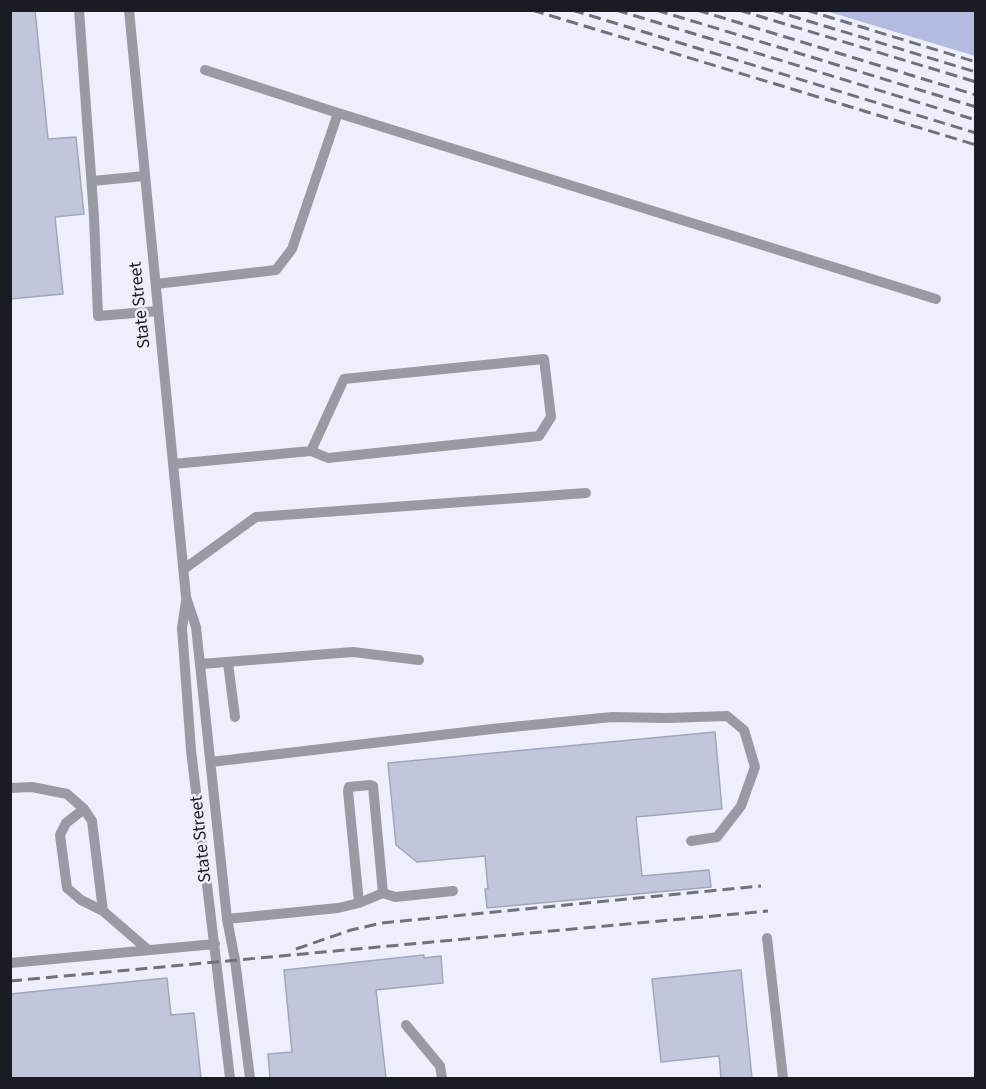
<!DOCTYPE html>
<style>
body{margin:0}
#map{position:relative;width:986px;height:1089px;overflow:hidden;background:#edf0fc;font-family:"Source Sans 3",sans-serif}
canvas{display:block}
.frame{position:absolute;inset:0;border:12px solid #1a1c23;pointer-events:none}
</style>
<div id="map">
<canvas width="986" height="1089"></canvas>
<div class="frame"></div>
</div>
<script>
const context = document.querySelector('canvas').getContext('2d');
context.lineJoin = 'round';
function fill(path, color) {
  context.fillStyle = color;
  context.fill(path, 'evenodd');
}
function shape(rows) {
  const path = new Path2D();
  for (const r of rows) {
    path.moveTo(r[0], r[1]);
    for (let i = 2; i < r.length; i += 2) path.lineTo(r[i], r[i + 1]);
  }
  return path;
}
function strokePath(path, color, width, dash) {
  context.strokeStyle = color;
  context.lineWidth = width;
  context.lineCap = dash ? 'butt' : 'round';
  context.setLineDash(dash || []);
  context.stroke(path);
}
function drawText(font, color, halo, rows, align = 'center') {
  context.font = font + ' "Source Sans 3",sans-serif';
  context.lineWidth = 5;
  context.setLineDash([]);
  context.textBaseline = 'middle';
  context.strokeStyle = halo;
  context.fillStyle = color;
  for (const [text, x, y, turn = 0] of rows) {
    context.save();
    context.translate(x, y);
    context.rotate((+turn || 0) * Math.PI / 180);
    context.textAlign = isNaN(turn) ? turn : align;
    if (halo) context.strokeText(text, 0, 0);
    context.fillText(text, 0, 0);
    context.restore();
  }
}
const green = shape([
 [826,11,975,11,975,56]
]);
const building = shape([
 [10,10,35,10,48,139,76,137,84,214,55,217,63,294,10,299,10,10],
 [715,732,722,809,636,817,642,876,709,870,711,887,487,908,485,889,488,889,485,856,417,862,396,845,388,763,715,732],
 [424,955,424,958,441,956,443,983,376,990,386,1078,270,1078,268,1054,292,1052,284,970,424,955],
 [741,970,752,1078,721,1078,719,1056,661,1062,652,979,741,970],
 [167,978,171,1015,194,1013,201,1078,10,1078,10,994,167,978]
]);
const minor = shape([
 [79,10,94,217,98,316,158,311],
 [129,10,186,597,196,627,227,919,235,960,250,1078],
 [205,70,338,113],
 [92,181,145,176],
 [156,284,276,270,292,249,338,113,936,299],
 [173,464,311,451,328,458,539,436,551,417,544,359,344,379,311,451],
 [184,569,256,517,586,493],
 [186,601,182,628,191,750,230,1078],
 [226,662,353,652,419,660],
 [201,664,226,662,228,663,235,717],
 [211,762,492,729,612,717,667,718,727,716,744,730,755,767,741,806,717,837,691,841],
 [10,788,32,787,67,794,84,809,92,821,103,911,147,949],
 [84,809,66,823,60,835,67,888,81,900,103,911],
 [359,903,383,893],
 [227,919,338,908,359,903,348,791,349,787,370,785,373,786,383,893,395,897,453,891],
 [767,938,783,1078],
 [10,963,215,944],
 [406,1025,440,1066,442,1078]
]);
const rail = shape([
 [532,10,976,145],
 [572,10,976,133],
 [616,10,976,120],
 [656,10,976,107],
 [697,10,976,95],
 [739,10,976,82],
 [772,10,976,72],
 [806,10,976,62],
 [296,949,351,930,382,923,761,886],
 [10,981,768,911]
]);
const streetNames = [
 ["State Street",141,305,-96],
 ["State Street",202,839,-96]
];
fill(green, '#b3bbe1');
fill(building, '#c1c6da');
strokePath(building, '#a1a6b9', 1.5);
strokePath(minor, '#989ba3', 10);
strokePath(rail, '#6f727b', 3, [12, 6]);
drawText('18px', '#1a1c23', '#edf0fc', streetNames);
</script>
